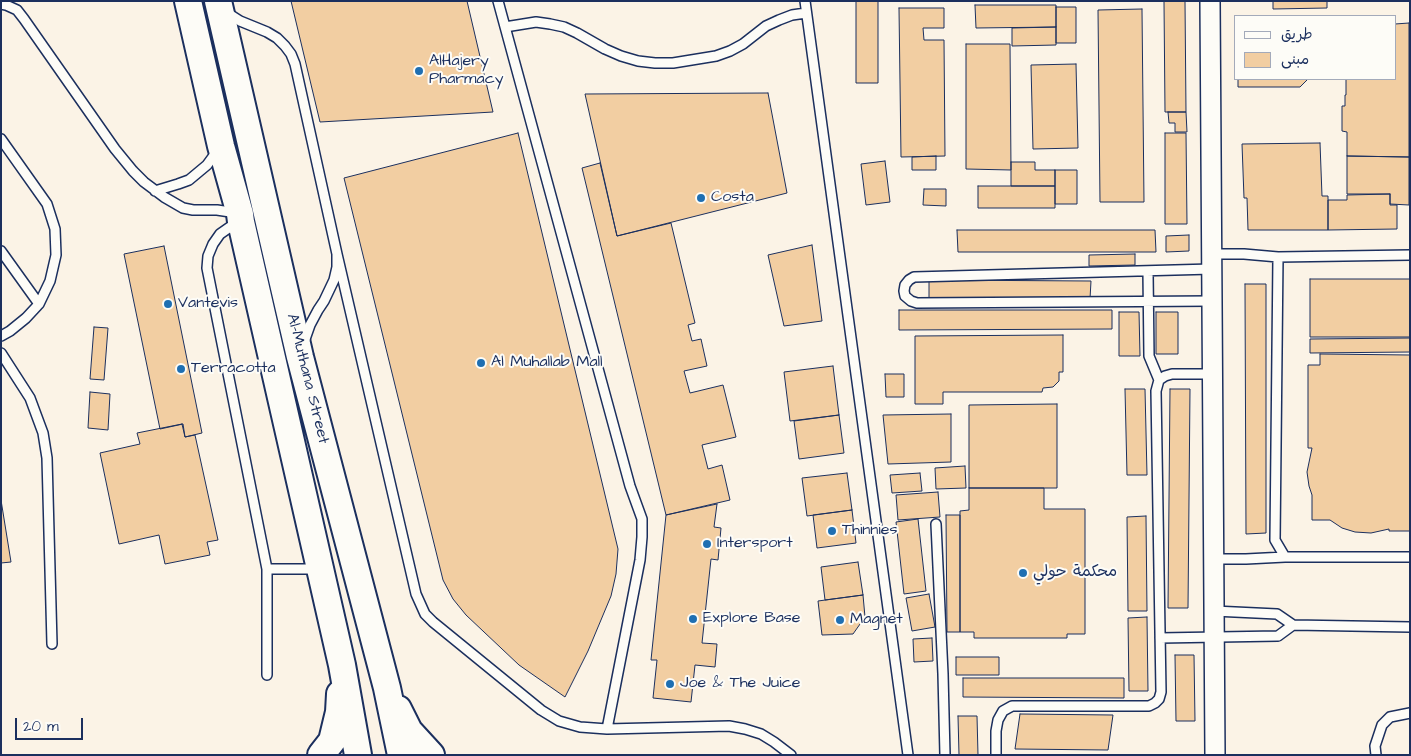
<!DOCTYPE html>
<meta charset="utf-8">
<style>
body{margin:0}
#map{position:relative;width:1411px;height:756px;overflow:hidden;background:#fbf3e6;font-family:"Architects Daughter","Playpen Sans Arabic",sans-serif}
canvas{display:block}
.frame{position:absolute;inset:0;border:2px solid #1b2f5e;pointer-events:none}
.legend{position:absolute;left:1234px;top:15px;width:162px;height:65px;box-sizing:border-box;background:#fdfcf7;border:1px solid #a3aaba;margin:0;padding:6px 9px;list-style:none;font-size:15px;color:#1b2f5e}
.legend li{display:flex;align-items:center;gap:10px;height:25px}
.legend b{width:25px;border:1px solid #a3aaba}
.scale{position:absolute;left:15px;top:718px;width:68px;height:22px;box-sizing:border-box;border:2px solid #1b2f5e;border-top:0;padding-left:6px;font-size:15px;line-height:18px;white-space:nowrap;color:#1b2f5e;-webkit-text-stroke:4px #fdfcf7;paint-order:stroke}
</style>
<div id="map">
<canvas width="1411" height="756"></canvas>
<div class="frame"></div>
<ul class="legend">
<li><b style="height:6px;background:#fdfcf7"></b>طريق</li>
<li><b style="height:14px;background:#f2cea2"></b>مبنى</li>
</ul>
<div class="scale">20 m</div>
</div>
<script>
const context = document.querySelector('canvas').getContext('2d');
context.lineJoin = 'round';
function fill(path, color) {
  context.fillStyle = color;
  context.fill(path, 'evenodd');
}
function shape(rows) {
  const path = new Path2D();
  for (const r of rows) {
    path.moveTo(r[0], r[1]);
    for (let i = 2; i < r.length; i += 2) path.lineTo(r[i], r[i + 1]);
  }
  return path;
}
function strokePath(path, color, width, dash) {
  context.strokeStyle = color;
  context.lineWidth = width;
  context.lineCap = dash ? 'butt' : 'round';
  context.setLineDash(dash || []);
  context.stroke(path);
}
function drawText(font, color, halo, rows, align = 'center') {
  context.font = font + ' "Architects Daughter","Playpen Sans Arabic",sans-serif';
  context.lineWidth = 4;
  context.setLineDash([]);
  context.textBaseline = 'middle';
  context.strokeStyle = halo;
  context.fillStyle = color;
  for (const [text, x, y, turn = 0] of rows) {
    context.save();
    context.translate(x, y);
    context.rotate((+turn || 0) * Math.PI / 180);
    context.textAlign = isNaN(turn) ? turn : align;
    if (halo) context.strokeText(text, 0, 0);
    context.fillText(text, 0, 0);
    context.restore();
  }
}
const building = shape([
 [291,1,467,1,493,112,320,122,291,1],
 [856,1,878,1,878,83,856,83,856,1],
 [1164,1,1185,1,1186,112,1165,112,1164,1],
 [1273,1,1327,1,1327,8,1273,9,1273,1],
 [975,5,1056,5,1056,27,976,28,975,5],
 [1056,7,1076,7,1076,43,1056,43,1056,7],
 [899,8,944,8,944,28,923,28,924,40,944,40,945,156,901,157,899,8],
 [1142,9,1144,202,1100,202,1098,10,1142,9],
 [1409,23,1409,157,1347,156,1347,132,1342,131,1342,106,1345,106,1345,95,1346,95,1346,79,1395,79,1395,24,1409,23],
 [1056,27,1056,45,1012,46,1012,28,1056,27],
 [966,44,1010,44,1011,170,966,169,966,44],
 [1076,64,1078,148,1033,149,1031,65,1076,64],
 [1238,79,1308,79,1300,87,1238,87,1238,79],
 [768,93,787,193,617,236,585,94,768,93],
 [1168,112,1186,112,1187,132,1175,132,1175,123,1169,123,1168,112],
 [518,133,618,549,616,574,611,596,588,651,565,697,519,665,466,615,453,599,443,580,344,178,518,133],
 [1165,133,1186,133,1187,224,1165,224,1165,133],
 [1320,143,1322,196,1328,196,1328,230,1248,230,1247,198,1244,198,1242,144,1320,143],
 [936,156,936,170,912,170,912,157,936,156],
 [1347,156,1409,157,1409,205,1390,204,1390,194,1347,194,1347,156],
 [885,161,890,202,866,205,861,164,885,161],
 [1011,162,1035,162,1035,170,1055,170,1055,186,1011,186,1011,162],
 [600,163,617,236,671,223,695,323,688,325,692,341,701,339,707,366,684,371,690,393,723,385,736,437,702,445,708,469,722,465,730,500,666,515,582,168,600,163],
 [1055,170,1077,170,1077,204,1055,204,1055,170],
 [978,186,1055,186,1055,208,978,208,978,186],
 [924,189,946,189,946,206,923,205,924,189],
 [1390,194,1390,205,1397,205,1397,229,1328,230,1328,200,1347,200,1347,195,1390,194],
 [957,230,1155,230,1156,252,958,252,957,230],
 [1189,235,1189,251,1166,252,1166,236,1189,235],
 [812,245,822,321,784,326,768,255,812,245],
 [164,246,202,433,185,437,183,424,160,429,124,254,164,246],
 [1135,254,1135,265,1089,266,1089,255,1135,254],
 [1310,279,1410,279,1410,337,1310,337,1310,279],
 [929,280,1091,281,1090,299,929,298,929,280],
 [1245,284,1266,284,1266,533,1246,534,1245,284],
 [899,310,1112,310,1112,329,899,330,899,310],
 [1119,312,1139,312,1140,356,1119,356,1119,312],
 [1156,312,1178,312,1178,354,1156,354,1156,312],
 [94,327,108,328,104,380,90,379,94,327],
 [1063,335,1063,372,1059,372,1059,381,1053,387,1043,388,1042,392,943,392,943,404,915,404,915,336,1063,335],
 [1410,338,1410,352,1310,353,1310,339,1410,338],
 [1320,354,1410,355,1410,531,1389,531,1389,529,1371,533,1355,532,1342,528,1330,520,1312,520,1312,495,1309,486,1307,472,1312,448,1308,448,1308,365,1320,365,1320,354],
 [833,366,839,415,790,421,784,372,833,366],
 [885,374,904,374,904,397,886,397,885,374],
 [1125,389,1145,389,1147,475,1127,475,1125,389],
 [1170,389,1190,389,1188,608,1168,608,1170,389],
 [90,392,110,394,108,430,88,428,90,392],
 [1057,404,1057,488,969,488,969,405,1057,404],
 [951,414,951,462,888,464,883,415,951,414],
 [839,415,844,453,799,459,794,421,839,415],
 [182,424,185,437,195,435,218,540,207,542,210,555,165,564,159,535,119,544,100,453,140,444,137,433,182,424],
 [965,466,966,488,936,489,935,468,965,466],
 [847,473,852,510,807,516,802,478,847,473],
 [920,473,922,491,892,493,890,475,920,473],
 [969,488,1044,488,1044,509,1085,509,1085,634,1067,634,1067,638,974,638,974,632,960,632,960,511,969,510,969,488],
 [938,492,940,517,898,520,896,495,938,492],
 [1,500,11,562,1,563,1,500],
 [717,504,714,527,721,528,718,560,711,559,702,643,717,644,715,667,695,665,691,702,653,698,657,660,651,660,666,515,717,504],
 [852,510,856,543,817,548,813,515,852,510],
 [946,515,960,515,960,632,947,632,946,515],
 [1146,516,1147,611,1128,611,1127,517,1146,516],
 [918,519,926,591,904,594,896,522,918,519],
 [858,562,863,595,825,600,821,567,858,562],
 [929,594,935,627,912,631,906,598,929,594],
 [863,595,865,617,853,634,822,635,818,601,863,595],
 [1147,617,1148,691,1129,691,1128,618,1147,617],
 [932,638,933,661,914,662,913,639,932,638],
 [1175,655,1194,655,1195,721,1176,721,1175,655],
 [956,657,999,657,999,675,956,675,956,657],
 [963,678,1124,678,1124,698,963,697,963,678],
 [1020,714,1113,715,1108,750,1015,749,1020,714],
 [958,716,977,716,978,755,959,755,958,716]
]);
const lane = shape([
 [498,1,630,486,642,519,642,537,640,560,607,729],
 [805,1,908,755],
 [1,4,6,5,17,10,24,19,115,149,133,171,144,182,164,197,183,208,193,210,217,210,237,213],
 [226,12,240,21,267,32,277,38,285,46,291,54,295,64,337,254,337,267,334,280,324,301,318,310,310,325,304,342],
 [505,27,536,22,550,24,564,27,577,33,605,49,621,56,638,61,655,63,673,63,716,56,730,51,743,44,766,26,779,20,792,15,806,13],
 [1,139,47,204,55,229,56,255,50,281,39,304,26,318,10,331,1,336],
 [155,191,178,184,189,180,207,165,218,150],
 [238,223,230,227,220,234,213,244,208,256,207,268,267,569],
 [1,251,39,304],
 [337,254,416,594,425,614,433,622,541,710,559,721,580,727,607,729,729,726,745,729,761,734,774,742,791,755],
 [1211,254,1244,254,1278,257,1410,255],
 [1278,257,1275,540,1285,557],
 [1148,272,1149,356,1159,380],
 [1212,301,917,303,911,301,905,296,904,291,905,285,909,280,914,277,1212,269],
 [1,353,30,398,43,433,47,458,52,644],
 [936,524,943,674,945,755],
 [1213,559,1246,559,1285,557,1410,557],
 [1214,611,1277,614,1293,625,1410,627],
 [1160,638,1278,636,1293,625],
 [267,675,267,569,317,569],
 [996,755,996,731,998,720,1003,711,1012,706,1149,706,1155,703,1159,699,1161,692,1156,391,1159,380,1165,376,1172,374,1212,374],
 [1376,755,1375,746,1382,725,1390,717,1410,713]
]);
const street = shape([
 [1210,1,1215,755]
]);
const secondary = shape([
 [188,1,221,146,240,214,241,222,342,665,358,755],
 [218,1,300,357,387,688,401,755],
 [398,709,409,731,431,755],
 [321,755,332,741,339,712,340,694]
]);
const markers = [
 [419,71,5,"#1f6fb2"],
 [701,198,5,"#1f6fb2"],
 [168,304,5,"#1f6fb2"],
 [481,363,5,"#1f6fb2"],
 [181,369,5,"#1f6fb2"],
 [832,531,5,"#1f6fb2"],
 [707,544,5,"#1f6fb2"],
 [1023,573,5,"#1f6fb2"],
 [693,619,5,"#1f6fb2"],
 [840,620,5,"#1f6fb2"],
 [670,684,5,"#1f6fb2"]
];
const poiNames = [
 ["AlHajery",429,62],
 ["Pharmacy",429,80],
 ["Costa",711,198],
 ["Vantevis",178,304],
 ["Al Muhallab Mall",491,363],
 ["Terracotta",191,369],
 ["Thinnies",842,531],
 ["Intersport",717,544],
 ["محكمة حولي",1033,573],
 ["Explore Base",703,619],
 ["Magnet",850,620],
 ["Joe & The Juice",680,684]
];
const streetNames = [
 ["Al-Muthana Street",307,379,76]
];
fill(building, '#f2cea2');
strokePath(building, '#1b2f5e', 1);
strokePath(lane, '#1b2f5e', 12);
strokePath(street, '#1b2f5e', 22);
strokePath(secondary, '#1b2f5e', 30);
strokePath(lane, '#fdfcf7', 9);
strokePath(street, '#fdfcf7', 19);
strokePath(secondary, '#fdfcf7', 26);
for (const [x, y, r, color] of markers) {
  const dot = new Path2D();
  dot.arc(x, y, r, 0, 2 * Math.PI);
  context.fillStyle = color;
  context.fill(dot);
  strokePath(dot, '#fdfcf7', 2);
}
drawText('16px', '#1b2f5e', '#fdfcf7', poiNames, 'left');
drawText('16px', '#1b2f5e', '#fdfcf7', streetNames);
</script>
